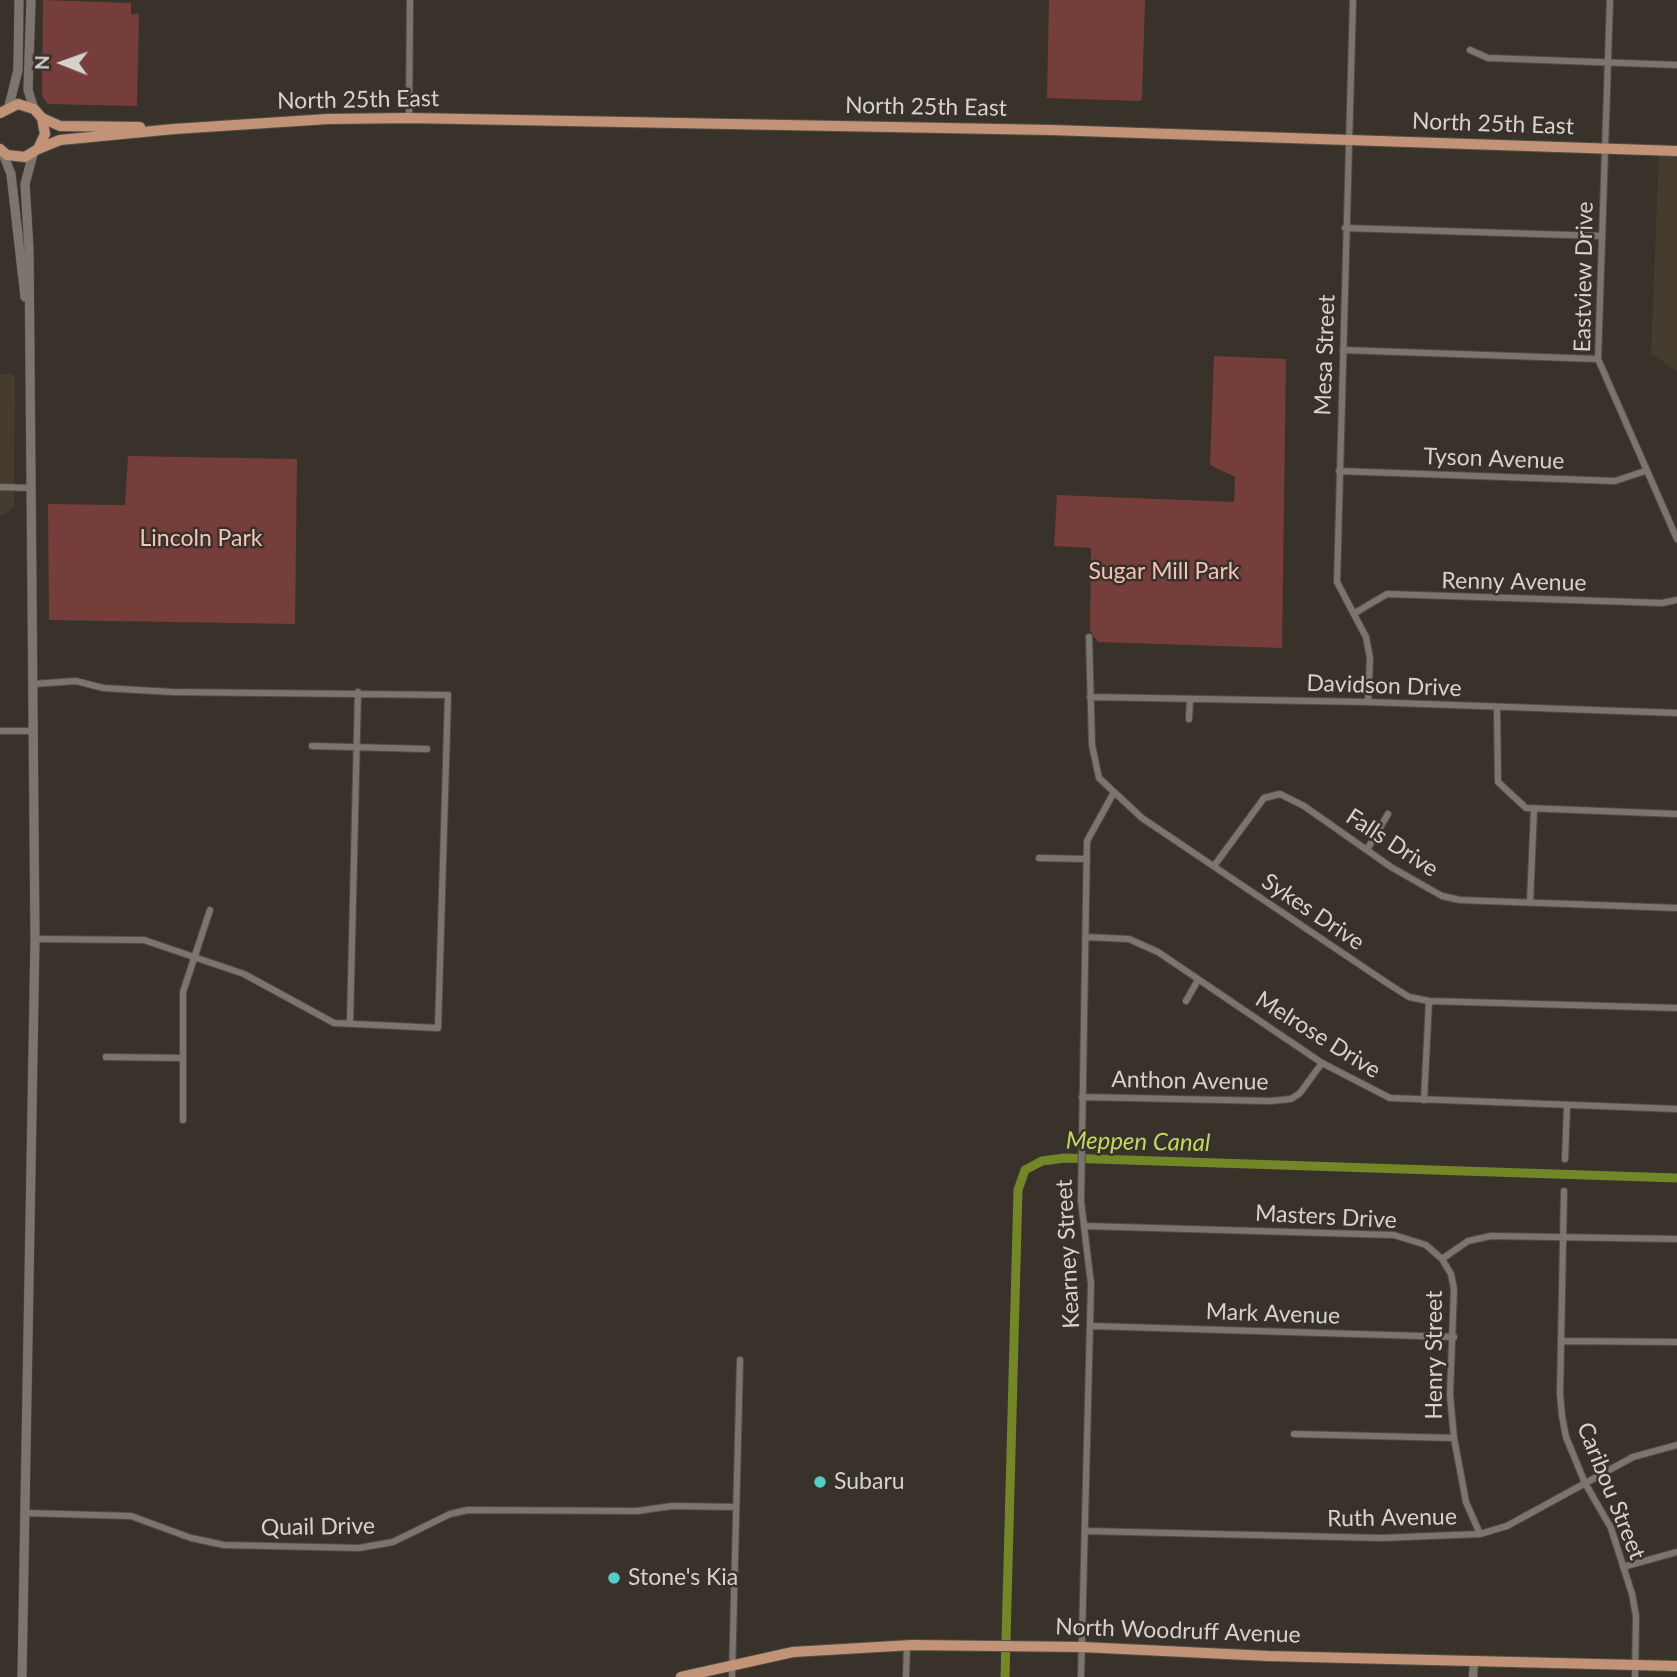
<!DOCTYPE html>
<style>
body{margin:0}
#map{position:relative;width:1677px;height:1677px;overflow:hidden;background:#38322b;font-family:Lato,sans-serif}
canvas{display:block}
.north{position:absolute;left:28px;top:28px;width:70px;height:70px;-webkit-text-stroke:5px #38322b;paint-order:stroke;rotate:271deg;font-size:19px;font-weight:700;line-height:28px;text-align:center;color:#d5d2cd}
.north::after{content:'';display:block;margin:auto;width:24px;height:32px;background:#d5d2cd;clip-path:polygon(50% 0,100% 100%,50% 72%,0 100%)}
</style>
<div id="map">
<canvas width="1677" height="1677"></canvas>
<div class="north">N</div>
</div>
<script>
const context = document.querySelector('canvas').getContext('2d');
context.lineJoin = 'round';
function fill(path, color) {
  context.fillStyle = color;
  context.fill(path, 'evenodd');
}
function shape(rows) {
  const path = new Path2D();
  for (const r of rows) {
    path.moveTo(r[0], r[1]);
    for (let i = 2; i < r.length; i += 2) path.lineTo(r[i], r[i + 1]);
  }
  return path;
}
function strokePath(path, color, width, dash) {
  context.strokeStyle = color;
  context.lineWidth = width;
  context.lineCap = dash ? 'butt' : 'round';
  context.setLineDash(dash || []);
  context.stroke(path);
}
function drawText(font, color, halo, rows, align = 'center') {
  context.font = font + ' Lato,sans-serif';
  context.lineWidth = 5;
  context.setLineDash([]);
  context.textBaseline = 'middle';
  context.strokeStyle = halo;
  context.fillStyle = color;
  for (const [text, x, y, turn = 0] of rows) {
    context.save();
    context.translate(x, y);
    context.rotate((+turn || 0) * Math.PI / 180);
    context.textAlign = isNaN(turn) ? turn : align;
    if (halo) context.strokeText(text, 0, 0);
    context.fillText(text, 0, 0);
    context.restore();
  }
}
const built = shape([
 [1659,150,1677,151,1677,372,1651,353],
 [0,374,13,374,15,378,14,506,5,515,0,515]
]);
const green = shape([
 [43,0,131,3,131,14,139,14,137,106,48,104,42,96],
 [1049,0,1145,0,1142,98,1140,101,1047,98],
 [1214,356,1286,359,1282,648,1098,642,1090,631,1091,548,1054,546,1057,495,1234,502,1235,477,1210,465],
 [128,456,297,459,295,624,49,620,48,504,125,505]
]);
const canal = shape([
 [1005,1677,1018,1190,1025,1170,1042,1161,1065,1158,1677,1178]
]);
const minor = shape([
 [1353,0,1337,582,1366,637,1370,658,1368,702],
 [1610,0,1598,359,1677,539],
 [1470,50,1488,58,1677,65],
 [409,118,410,0],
 [1345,228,1602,236],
 [1343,350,1598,359],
 [1339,471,1615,481,1645,471],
 [0,487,31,488],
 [1355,613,1387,594,1662,603,1677,600],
 [1089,637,1092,745,1099,778,1142,818,1387,983,1409,997,1429,1001,1677,1008],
 [33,684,76,681,103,688,172,692,448,695,438,1028,334,1023,244,974,144,940,35,939],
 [1090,697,1368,702,1677,713],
 [1497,708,1498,782,1526,808,1677,814],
 [1189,719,1190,699],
 [0,731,33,731],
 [312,746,427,749],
 [1368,848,1388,814],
 [1039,858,1087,859],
 [1214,866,1264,798,1280,794,1304,806,1391,867,1442,896,1460,900,1677,908],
 [1530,903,1534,809],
 [1085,937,1129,939,1158,952,1322,1063,1390,1098,1677,1109],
 [1186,1001,1198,980],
 [350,1023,358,692],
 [106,1057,183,1058],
 [1082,1097,1270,1101,1291,1099,1300,1093,1322,1063],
 [1424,1100,1429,1001],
 [183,1120,183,992,210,910],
 [1565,1159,1567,1107],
 [1564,1191,1560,1394,1562,1416,1566,1437,1585,1483,1611,1528,1632,1594,1636,1616,1635,1677],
 [1085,1226,1394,1235,1426,1245,1442,1259,1451,1274,1454,1289,1450,1395,1454,1438,1466,1502,1480,1534],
 [1442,1259,1468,1241,1491,1236,1677,1239],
 [1091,1326,1454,1337],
 [1561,1341,1677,1342],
 [1294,1434,1454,1438],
 [24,1513,131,1516,191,1538,224,1545,359,1548,393,1542,450,1514,468,1510,637,1511,672,1506,736,1507],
 [1086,1531,1381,1538,1480,1534,1507,1526,1633,1457,1677,1445],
 [1623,1567,1677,1552],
 [732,1677,740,1360],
 [906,1677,907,1646],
 [1081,1677,1091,1284,1081,1201,1087,841,1113,794]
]);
const tertiary = shape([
 [1473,1677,1474,1661]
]);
const secondary = shape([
 [31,0,28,90,34,109],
 [9,106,18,70,19,0],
 [2,151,11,174,25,297],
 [22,1677,35,939,29,249,25,184,33,154]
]);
const primary = shape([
 [0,113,18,104,34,109,42,118,45,134,38,149,25,157,7,155,0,149],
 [42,118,60,126,140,127],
 [38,149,60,140,174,129,328,119,409,118,1051,130,1677,151],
 [681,1677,793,1652,912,1645,1082,1647,1268,1656,1677,1666]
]);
const markers = [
 [820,1482,7,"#54cdc7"],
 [614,1578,7,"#54cdc7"]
];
const streetNames = [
 ["North 25th East",358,100,-1],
 ["North 25th East",926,107,1],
 ["North 25th East",1493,124,2],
 ["Eastview Drive",1584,277,-89],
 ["Mesa Street",1325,355,-88],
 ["Tyson Avenue",1494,459,2],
 ["Renny Avenue",1514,582,1],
 ["Davidson Drive",1384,686,2],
 ["Falls Drive",1392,843,33],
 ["Sykes Drive",1313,912,34],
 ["Melrose Drive",1318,1035,32],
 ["Anthon Avenue",1190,1081,1],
 ["Masters Drive",1326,1217,3],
 ["Kearney Street",1068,1254,-93],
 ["Mark Avenue",1273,1314,2],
 ["Henry Street",1435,1355,-90],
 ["Caribou Street",1611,1491,68],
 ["Ruth Avenue",1392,1518,-1],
 ["Quail Drive",318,1527,-1],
 ["North Woodruff Avenue",1178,1631,2]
];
const parkNames = [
 ["Lincoln Park",201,539],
 ["Sugar Mill Park",1164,572]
];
const poiNames = [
 ["Subaru",834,1482],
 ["Stone's Kia",628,1578]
];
const waterNames = [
 ["Meppen Canal",1138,1142,1]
];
fill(built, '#453b2f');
fill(green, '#753e3a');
strokePath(canal, '#738628', 9);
strokePath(minor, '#524e47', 8);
strokePath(tertiary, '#524e47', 10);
strokePath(secondary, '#524e47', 10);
strokePath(primary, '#524e47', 12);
strokePath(minor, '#7c756d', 6);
strokePath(tertiary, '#7c756d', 8);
strokePath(secondary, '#7c756d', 9);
strokePath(primary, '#c39378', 10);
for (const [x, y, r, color] of markers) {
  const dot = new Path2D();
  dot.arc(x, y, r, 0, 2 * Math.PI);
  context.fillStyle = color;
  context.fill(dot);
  strokePath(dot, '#38322b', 2.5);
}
drawText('23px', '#d5d2cd', '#38322b', streetNames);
drawText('23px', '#f5c2bc', '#38322b', parkNames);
drawText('23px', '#d5d2cd', '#38322b', poiNames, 'left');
drawText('italic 24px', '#c0da61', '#38322b', waterNames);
</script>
